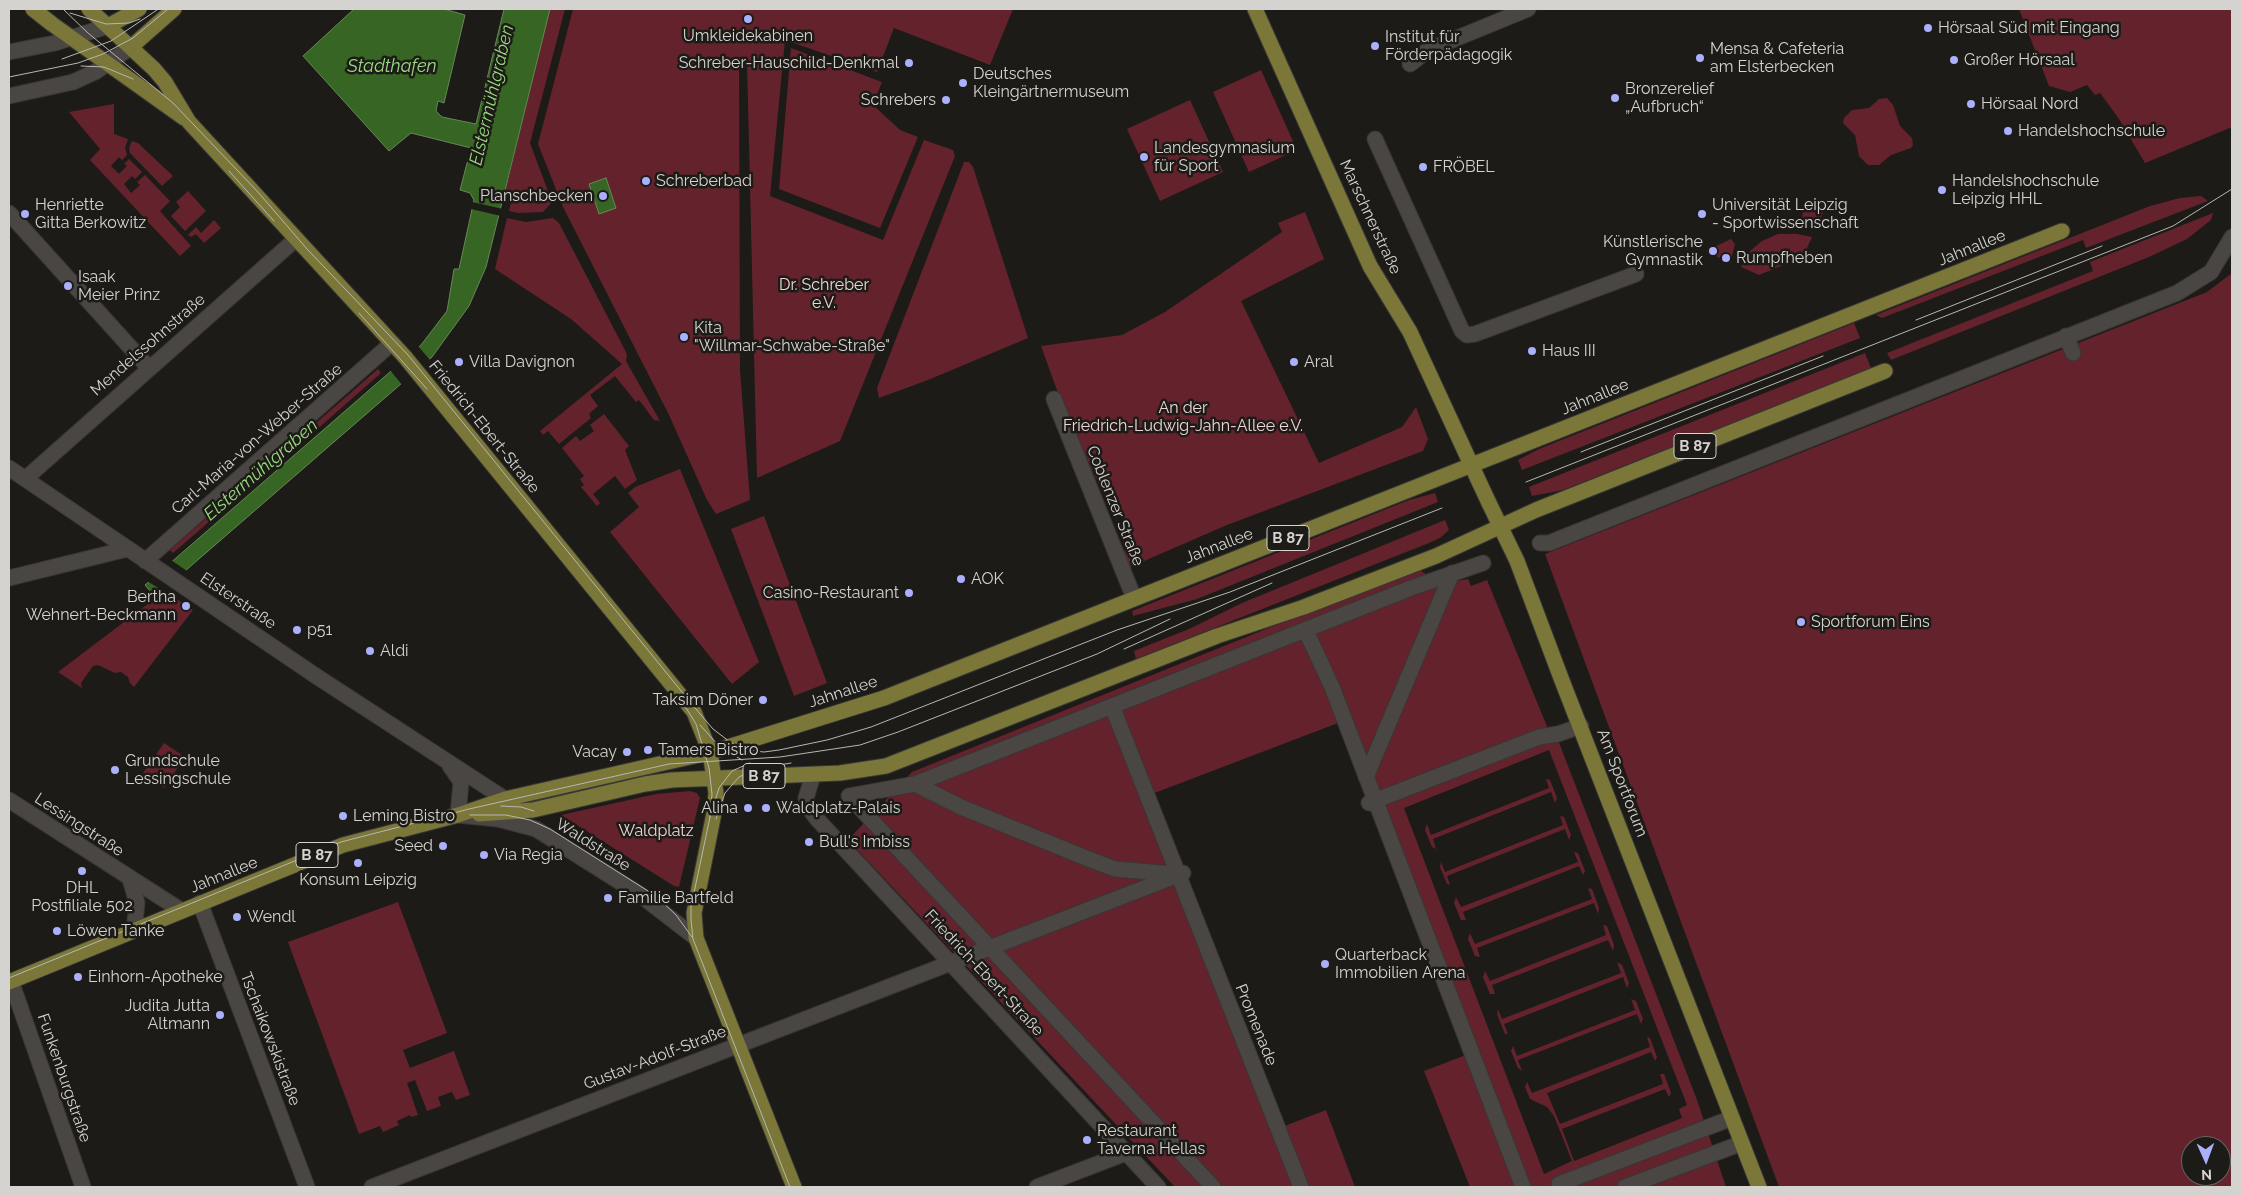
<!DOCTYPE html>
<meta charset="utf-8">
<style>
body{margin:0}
#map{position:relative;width:2241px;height:1196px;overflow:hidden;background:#1d1b17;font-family:Raleway,sans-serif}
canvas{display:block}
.frame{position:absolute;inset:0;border:10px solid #d4d3d0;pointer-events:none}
.north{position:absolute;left:2181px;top:1136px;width:50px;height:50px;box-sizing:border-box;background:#1d1b17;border:1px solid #666561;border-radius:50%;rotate:178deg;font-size:14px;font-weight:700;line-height:20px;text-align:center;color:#d4d3d0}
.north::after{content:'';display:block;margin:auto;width:18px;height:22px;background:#aab0fb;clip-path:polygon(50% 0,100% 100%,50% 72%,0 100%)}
</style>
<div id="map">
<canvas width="2241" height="1196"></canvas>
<div class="frame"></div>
<div class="north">N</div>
</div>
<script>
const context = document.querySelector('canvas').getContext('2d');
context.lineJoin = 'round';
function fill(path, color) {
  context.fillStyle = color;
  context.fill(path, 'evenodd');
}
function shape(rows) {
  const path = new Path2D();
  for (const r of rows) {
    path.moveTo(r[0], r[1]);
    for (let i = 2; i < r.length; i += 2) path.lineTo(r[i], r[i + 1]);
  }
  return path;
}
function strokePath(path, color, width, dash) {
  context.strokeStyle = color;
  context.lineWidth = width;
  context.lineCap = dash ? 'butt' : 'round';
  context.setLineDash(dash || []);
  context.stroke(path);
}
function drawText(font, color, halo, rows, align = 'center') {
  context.font = font + ' Raleway,sans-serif';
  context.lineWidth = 5;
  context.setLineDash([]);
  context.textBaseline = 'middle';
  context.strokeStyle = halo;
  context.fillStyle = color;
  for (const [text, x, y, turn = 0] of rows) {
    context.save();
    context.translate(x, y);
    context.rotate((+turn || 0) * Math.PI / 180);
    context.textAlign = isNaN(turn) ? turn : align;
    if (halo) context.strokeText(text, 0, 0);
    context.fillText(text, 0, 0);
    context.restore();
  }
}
const green = shape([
 [550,9,565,9,530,143,552,202,543,212,518,213,509,211,511,203,503,201],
 [573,9,1013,9,990,65,894,28,877,72,785,40,770,196,883,240,924,140,953,150,955,156,840,441,757,478,747,61,739,63,740,370,750,500,716,514,707,500,669,415,563,207,538,144],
 [2019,9,2232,9,2232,127,2145,163,2119,119,2100,93,2095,95,2087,85,2070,92,2049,86],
 [791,48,882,82,873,105,900,130,918,137,880,228,779,189],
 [1261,70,1297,150,1249,172,1213,92],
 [1887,98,1893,105,1900,126,1912,138,1913,145,1911,148,1891,155,1879,165,1868,165,1859,156,1855,135,1843,123,1844,118,1852,110,1869,108,1879,99],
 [1190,100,1223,172,1160,201,1127,129],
 [114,104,114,134,128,139,125,148,127,155,122,160,119,157,111,166,119,174,127,166,124,164,129,159,142,172,135,179,132,176,124,184,131,193,140,185,137,182,145,175,170,201,160,211,191,246,180,256,90,160,100,149,69,112],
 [132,141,138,143,173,176,162,186,130,153,129,148],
 [964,162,969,162,973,167,1028,338,928,380,879,398,877,388],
 [188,191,206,211,185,231,171,216,180,207,176,202],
 [2201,196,2208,201,2086,248,2083,240,1882,318,1876,315,2150,206,2180,198],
 [1828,201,1818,225,1802,219,1803,211],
 [1305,212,1324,259,1241,301,1319,463,1402,427,1416,407,1428,439,1423,451,1227,525,1128,568,1121,552,1135,544,1111,489,1102,492,1058,393,1041,346,1122,335,1165,312,1282,232,1278,223],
 [2213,213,2211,220,2187,239,2149,257,1891,360,1887,353,2093,271,2090,262],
 [507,218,526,222,553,218,559,223,627,354,626,361,660,421,654,420,639,400,636,402,615,376,590,395,598,406,589,414,591,418,559,444,548,431,543,435,540,431,622,364,571,319,495,269],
 [214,220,221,228,204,243,196,234,191,237,188,235,196,227,201,233],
 [1778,234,1797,234,1812,237,1803,257,1759,275,1741,267,1750,251,1762,241],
 [1731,239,1735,244,1730,263,1706,251],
 [2232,273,2232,1187,1779,1187,1545,554,2207,292],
 [2191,1146,2221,1146,2221,1176,2191,1176],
 [1854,323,1860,338,1522,470,1518,460,1539,449],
 [1865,353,1871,368,1563,490,1532,496,1529,487],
 [378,369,381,373,306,439,303,436,245,486,247,489,173,553,170,550],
 [604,414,629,446,625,450,637,480,625,489,615,476,593,494,600,503,597,506,581,487,584,485,580,479,584,476,562,448,576,436,580,441,594,431,590,425],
 [680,469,759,662,732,684,610,532,639,507,628,493,635,487],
 [1435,493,1438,502,1197,599,1133,616,1132,611,1409,500],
 [764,516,827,683,794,696,731,529],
 [1445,520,1449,530,1440,538,1429,543,1136,659,1134,651,1189,629,1242,603],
 [1420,570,1439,584,1468,579,1471,586,1487,580,1553,741,1558,740,1697,1100,1726,1187,1470,1187,1424,1071,1466,1055,1338,723,1152,794,1282,1127,1326,1110,1355,1187,1175,1187,848,840,912,772,1276,625],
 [1549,750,1687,1105,1679,1109,1682,1118,1574,1161,1562,1129,1665,1089,1669,1097,1671,1093,1664,1074,1660,1074,1663,1084,1560,1124,1547,1093,1651,1052,1655,1061,1657,1057,1650,1038,1647,1037,1650,1047,1532,1093,1527,1082,1525,1087,1530,1099,1547,1107,1554,1116,1572,1161,1544,1174,1404,808],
 [165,591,193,610,134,687,130,683,128,677,121,672,115,673,98,665,93,666,81,683,82,688,58,672],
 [164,743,185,757,164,788,143,773],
 [1546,779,1550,780,1557,798,1555,803,1551,792,1433,839,1436,849,1432,847,1425,830,1427,824,1431,835,1549,788],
 [690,791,697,793,700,798,679,887,674,886,561,815,656,794],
 [1560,816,1564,817,1571,835,1569,840,1565,829,1447,876,1450,885,1447,884,1440,867,1441,862,1445,872,1563,825],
 [1574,852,1578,853,1585,871,1583,875,1579,866,1463,912,1466,920,1461,920,1454,903,1456,897,1461,907,1578,862],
 [1588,888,1592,889,1599,908,1598,914,1594,903,1477,948,1480,957,1475,956,1468,939,1470,933,1475,944,1592,899],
 [398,902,447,1033,403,1050,410,1068,454,1051,470,1095,456,1100,452,1092,438,1097,441,1106,427,1111,415,1080,407,1083,418,1115,411,1117,410,1115,397,1121,399,1125,383,1132,380,1126,359,1134,288,942],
 [1603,925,1607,926,1614,945,1613,951,1608,940,1492,985,1495,994,1490,994,1483,977,1485,971,1490,981,1606,935],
 [1617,962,1622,965,1629,983,1627,988,1623,977,1504,1024,1508,1034,1505,1034,1497,1014,1498,1009,1502,1019,1621,973],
 [1631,999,1636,1001,1643,1019,1641,1024,1637,1014,1518,1060,1522,1071,1518,1068,1511,1051,1513,1046,1517,1056,1635,1010]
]);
const water = shape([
 [354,9,444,9,465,15,444,103,438,101,436,111,442,117,476,124,504,9,550,9,486,267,469,306,432,357,155,597,145,585,421,345,447,311,454,269,459,269,474,200,470,193,460,190,471,148,411,133,389,151,303,56,354,9],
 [606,178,616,208,599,214,589,184,606,178]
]);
const pier = shape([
 [472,202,503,209,501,216,471,209],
 [418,346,430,360,402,385,390,370],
 [171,560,187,571,163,591,147,581]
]);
const minor = shape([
 [9,52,55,43,108,26],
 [1410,64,1428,50,1528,9],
 [9,96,73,82,95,72,131,47],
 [1375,139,1462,331,1467,335,1475,334,1636,274],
 [9,213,149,368],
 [2066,336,2073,353],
 [1054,399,1134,598],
 [9,468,316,676,505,799],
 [25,479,296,239],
 [1540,543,1549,543,2177,293,2211,272,2232,237],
 [145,561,392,343],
 [9,578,127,549],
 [1306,631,1332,687,1523,1187],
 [1112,706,1301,1187],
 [450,766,461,782,458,815,498,819,536,829,639,894,696,938],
 [813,775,806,798,809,808,817,819,1158,1187],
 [1366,777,1452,573],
 [915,784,961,807,1086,858,1115,869,1174,874],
 [849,796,915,784,1411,588,1483,563],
 [849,796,1213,1187],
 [9,800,182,911],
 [1369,803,1539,737,1558,734,1581,726],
 [130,879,137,903,134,930],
 [200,903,307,1187],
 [11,981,83,1187],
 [1559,1184,1732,1118],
 [372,1187,1183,873],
 [1037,1187,1126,1153],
 [1625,1187,1742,1143]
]);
const major = shape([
 [33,9,52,24,184,118],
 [89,9,154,69,165,82,189,122,405,357,694,712,710,752,716,793,714,813,694,913,696,938,794,1187],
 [1255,9,1370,266,1410,332,1481,486],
 [108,26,139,9],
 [131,47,174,9],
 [1489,503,1517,561,1561,678,1759,1187],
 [479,814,533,810,645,784,672,780,840,773,886,766,1217,636,1304,607,1436,556,1536,510,1885,371],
 [9,982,343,845,458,815,505,799,712,752,884,698,2062,231]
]);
const tram = shape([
 [63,9,88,33,173,103,257,191,307,249,408,355,695,708,713,729,730,742,746,750,764,752,779,750,827,740,871,727,1117,630,1230,592,1442,508],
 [70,13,106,24,129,23,140,19],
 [62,59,111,41,157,10],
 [81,66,104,67,133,79],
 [9,77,78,63,103,54,133,38,168,9],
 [229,171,274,221],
 [359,313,427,389],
 [1916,320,2102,246],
 [1581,452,1823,356],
 [1526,482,2173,226,2232,189],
 [1124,649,1272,583],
 [683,703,696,724,709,768,712,794,710,817],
 [700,725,719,746,742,760],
 [750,763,732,771,719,788,710,817,691,907,691,920,693,939,790,1187],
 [501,806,521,807,534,811],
 [470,815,506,815,530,820,550,829,656,896,676,915,692,937],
 [716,819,725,793,739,777,756,769,791,763],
 [9,978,341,842,469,809,669,764,780,757,860,745,898,732,1097,654,1170,619]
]);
const majorBridge = shape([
 [1481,486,1489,503]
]);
const markers = [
 [748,19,5,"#aab0fb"],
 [1928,28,5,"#aab0fb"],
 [1375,46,5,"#aab0fb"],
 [1700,58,5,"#aab0fb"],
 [1954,60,5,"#aab0fb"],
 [909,63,5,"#aab0fb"],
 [963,83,5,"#aab0fb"],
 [1615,98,5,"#aab0fb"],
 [946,100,5,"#aab0fb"],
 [1971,104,5,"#aab0fb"],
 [2008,131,5,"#aab0fb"],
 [1144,157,5,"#aab0fb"],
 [1423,167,5,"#aab0fb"],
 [646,181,5,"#aab0fb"],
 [1942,190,5,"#aab0fb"],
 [603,196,5,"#aab0fb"],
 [25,214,5,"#aab0fb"],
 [1702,214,5,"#aab0fb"],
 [1713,251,5,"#aab0fb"],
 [1726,258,5,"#aab0fb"],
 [68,286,5,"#aab0fb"],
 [684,337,5,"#aab0fb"],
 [1532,351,5,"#aab0fb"],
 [459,362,5,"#aab0fb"],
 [1294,362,5,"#aab0fb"],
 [961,579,5,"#aab0fb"],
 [909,593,5,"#aab0fb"],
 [186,606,5,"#aab0fb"],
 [1801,622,5,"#aab0fb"],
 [297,630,5,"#aab0fb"],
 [370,651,5,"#aab0fb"],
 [763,700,5,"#aab0fb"],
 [648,750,5,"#aab0fb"],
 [627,752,5,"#aab0fb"],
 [115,770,5,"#aab0fb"],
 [748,808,5,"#aab0fb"],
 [766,808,5,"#aab0fb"],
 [343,816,5,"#aab0fb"],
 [809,842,5,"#aab0fb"],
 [443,846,5,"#aab0fb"],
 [484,855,5,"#aab0fb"],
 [358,863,5,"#aab0fb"],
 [82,871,5,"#aab0fb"],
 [608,898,5,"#aab0fb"],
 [237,917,5,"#aab0fb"],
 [57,931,5,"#aab0fb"],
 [1325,964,5,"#aab0fb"],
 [78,977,5,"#aab0fb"],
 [220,1015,5,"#aab0fb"],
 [1087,1140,5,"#aab0fb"]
];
const shields = [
 [1695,446,42],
 [1288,538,42],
 [764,776,42],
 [317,855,42]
];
const shieldNames = [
 ["B 87",1695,446],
 ["B 87",1288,538],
 ["B 87",764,776],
 ["B 87",317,855]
];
const poiNames = [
 ["Hörsaal Süd mit Eingang",1938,28],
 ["Umkleidekabinen",748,36,"center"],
 ["Institut für",1385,37],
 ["Förderpädagogik",1385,55],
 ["Mensa & Cafeteria",1710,49],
 ["am Elsterbecken",1710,67],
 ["Großer Hörsaal",1964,60],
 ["Schreber-Hauschild-Denkmal",899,63,"right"],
 ["Deutsches",973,74],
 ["Kleingärtnermuseum",973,92],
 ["Bronzerelief",1625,89],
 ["„Aufbruch“",1625,107],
 ["Schrebers",936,100,"right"],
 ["Hörsaal Nord",1981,104],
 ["Handelshochschule",2018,131],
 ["Landesgymnasium",1154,148],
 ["für Sport",1154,166],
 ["FRÖBEL",1433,167],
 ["Schreberbad",656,181],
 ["Handelshochschule",1952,181],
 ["Leipzig HHL",1952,199],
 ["Planschbecken",593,196,"right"],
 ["Henriette",35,205],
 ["Gitta Berkowitz",35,223],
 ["Universität Leipzig",1712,205],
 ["- Sportwissenschaft",1712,223],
 ["Künstlerische",1703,242,"right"],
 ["Gymnastik",1703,260,"right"],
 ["Rumpfheben",1736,258],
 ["Isaak",78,277],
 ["Meier Prinz",78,295],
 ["Kita",694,328],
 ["\"Willmar-Schwabe-Straße\"",694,346],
 ["Haus III",1542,351],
 ["Villa Davignon",469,362],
 ["Aral",1304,362],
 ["AOK",971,579],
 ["Casino-Restaurant",899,593,"right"],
 ["Bertha",176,597,"right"],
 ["Wehnert-Beckmann",176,615,"right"],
 ["Sportforum Eins",1811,622],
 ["p51",307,630],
 ["Aldi",380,651],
 ["Taksim Döner",753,700,"right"],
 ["Tamers Bistro",658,750],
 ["Vacay",617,752,"right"],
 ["Grundschule",125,761],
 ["Lessingschule",125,779],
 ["Alina",738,808,"right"],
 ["Waldplatz-Palais",776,808],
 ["Leming Bistro",353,816],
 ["Bull's Imbiss",819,842],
 ["Seed",433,846,"right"],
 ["Via Regia",494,855],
 ["Konsum Leipzig",358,880,"center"],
 ["DHL",82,888,"center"],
 ["Postfiliale 502",82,906,"center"],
 ["Familie Bartfeld",618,898],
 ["Wendl",247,917],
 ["Löwen Tanke",67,931],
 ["Quarterback",1335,955],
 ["Immobilien Arena",1335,973],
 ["Einhorn-Apotheke",88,977],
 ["Judita Jutta",210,1006,"right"],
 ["Altmann",210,1024,"right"],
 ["Restaurant",1097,1131],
 ["Taverna Hellas",1097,1149]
];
const streetNames = [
 ["Marschnerstraße",1370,217,65],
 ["Jahnallee",1972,248,-22],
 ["Mendelssohnstraße",148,345,-41],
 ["Jahnallee",1595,397,-22],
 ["Friedrich-Ebert-Straße",484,427,51],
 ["Carl-Maria-von-Weber-Straße",257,439,-41],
 ["Coblenzer Straße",1115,506,68],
 ["Jahnallee",1219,546,-21],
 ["Elsterstraße",238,601,34],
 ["Jahnallee",843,692,-18],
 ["Am Sportforum",1622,783,69],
 ["Lessingstraße",79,825,33],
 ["Waldstraße",593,845,32],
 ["Jahnallee",224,875,-22],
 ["Friedrich-Ebert-Straße",984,973,47],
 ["Promenade",1256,1025,68],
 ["Tschaikowskistraße",270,1039,69],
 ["Gustav-Adolf-Straße",655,1058,-21],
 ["Funkenburgstraße",64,1078,71]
];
const parkNames = [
 ["Dr. Schreber",824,285],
 ["e.V.",824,303],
 ["An der",1183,408],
 ["Friedrich-Ludwig-Jahn-Allee e.V.",1183,426],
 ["Waldplatz",656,831]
];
const waterNames = [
 ["Stadthafen",392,67],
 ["Elstermühlgraben",492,95,-77],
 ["Elstermühlgraben",261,470,-41]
];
fill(green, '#64222d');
fill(water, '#376624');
strokePath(water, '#668758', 1);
fill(pier, '#1d1b17');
strokePath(minor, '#383735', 17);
strokePath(major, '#383735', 17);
strokePath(minor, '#494643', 15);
strokePath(major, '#7b7738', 15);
strokePath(tram, '#b8b7b4', 1);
strokePath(majorBridge, '#383735', 17, []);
strokePath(majorBridge, '#7b7738', 15);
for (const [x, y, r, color] of markers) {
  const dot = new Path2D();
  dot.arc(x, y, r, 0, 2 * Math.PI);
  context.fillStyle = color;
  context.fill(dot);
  strokePath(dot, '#1d1b17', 2);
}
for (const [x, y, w] of shields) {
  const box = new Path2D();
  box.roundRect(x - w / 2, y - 12.5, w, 25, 4);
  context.fillStyle = '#1d1b17';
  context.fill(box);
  strokePath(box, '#d4d3d0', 1);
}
drawText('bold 15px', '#d4d3d0', null, shieldNames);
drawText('16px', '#d4d3d0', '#1d1b17', poiNames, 'left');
drawText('16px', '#d4d3d0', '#1d1b17', streetNames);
drawText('16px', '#efd5d7', '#1d1b17', parkNames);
drawText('italic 18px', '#97db7f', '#1d1b17', waterNames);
</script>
